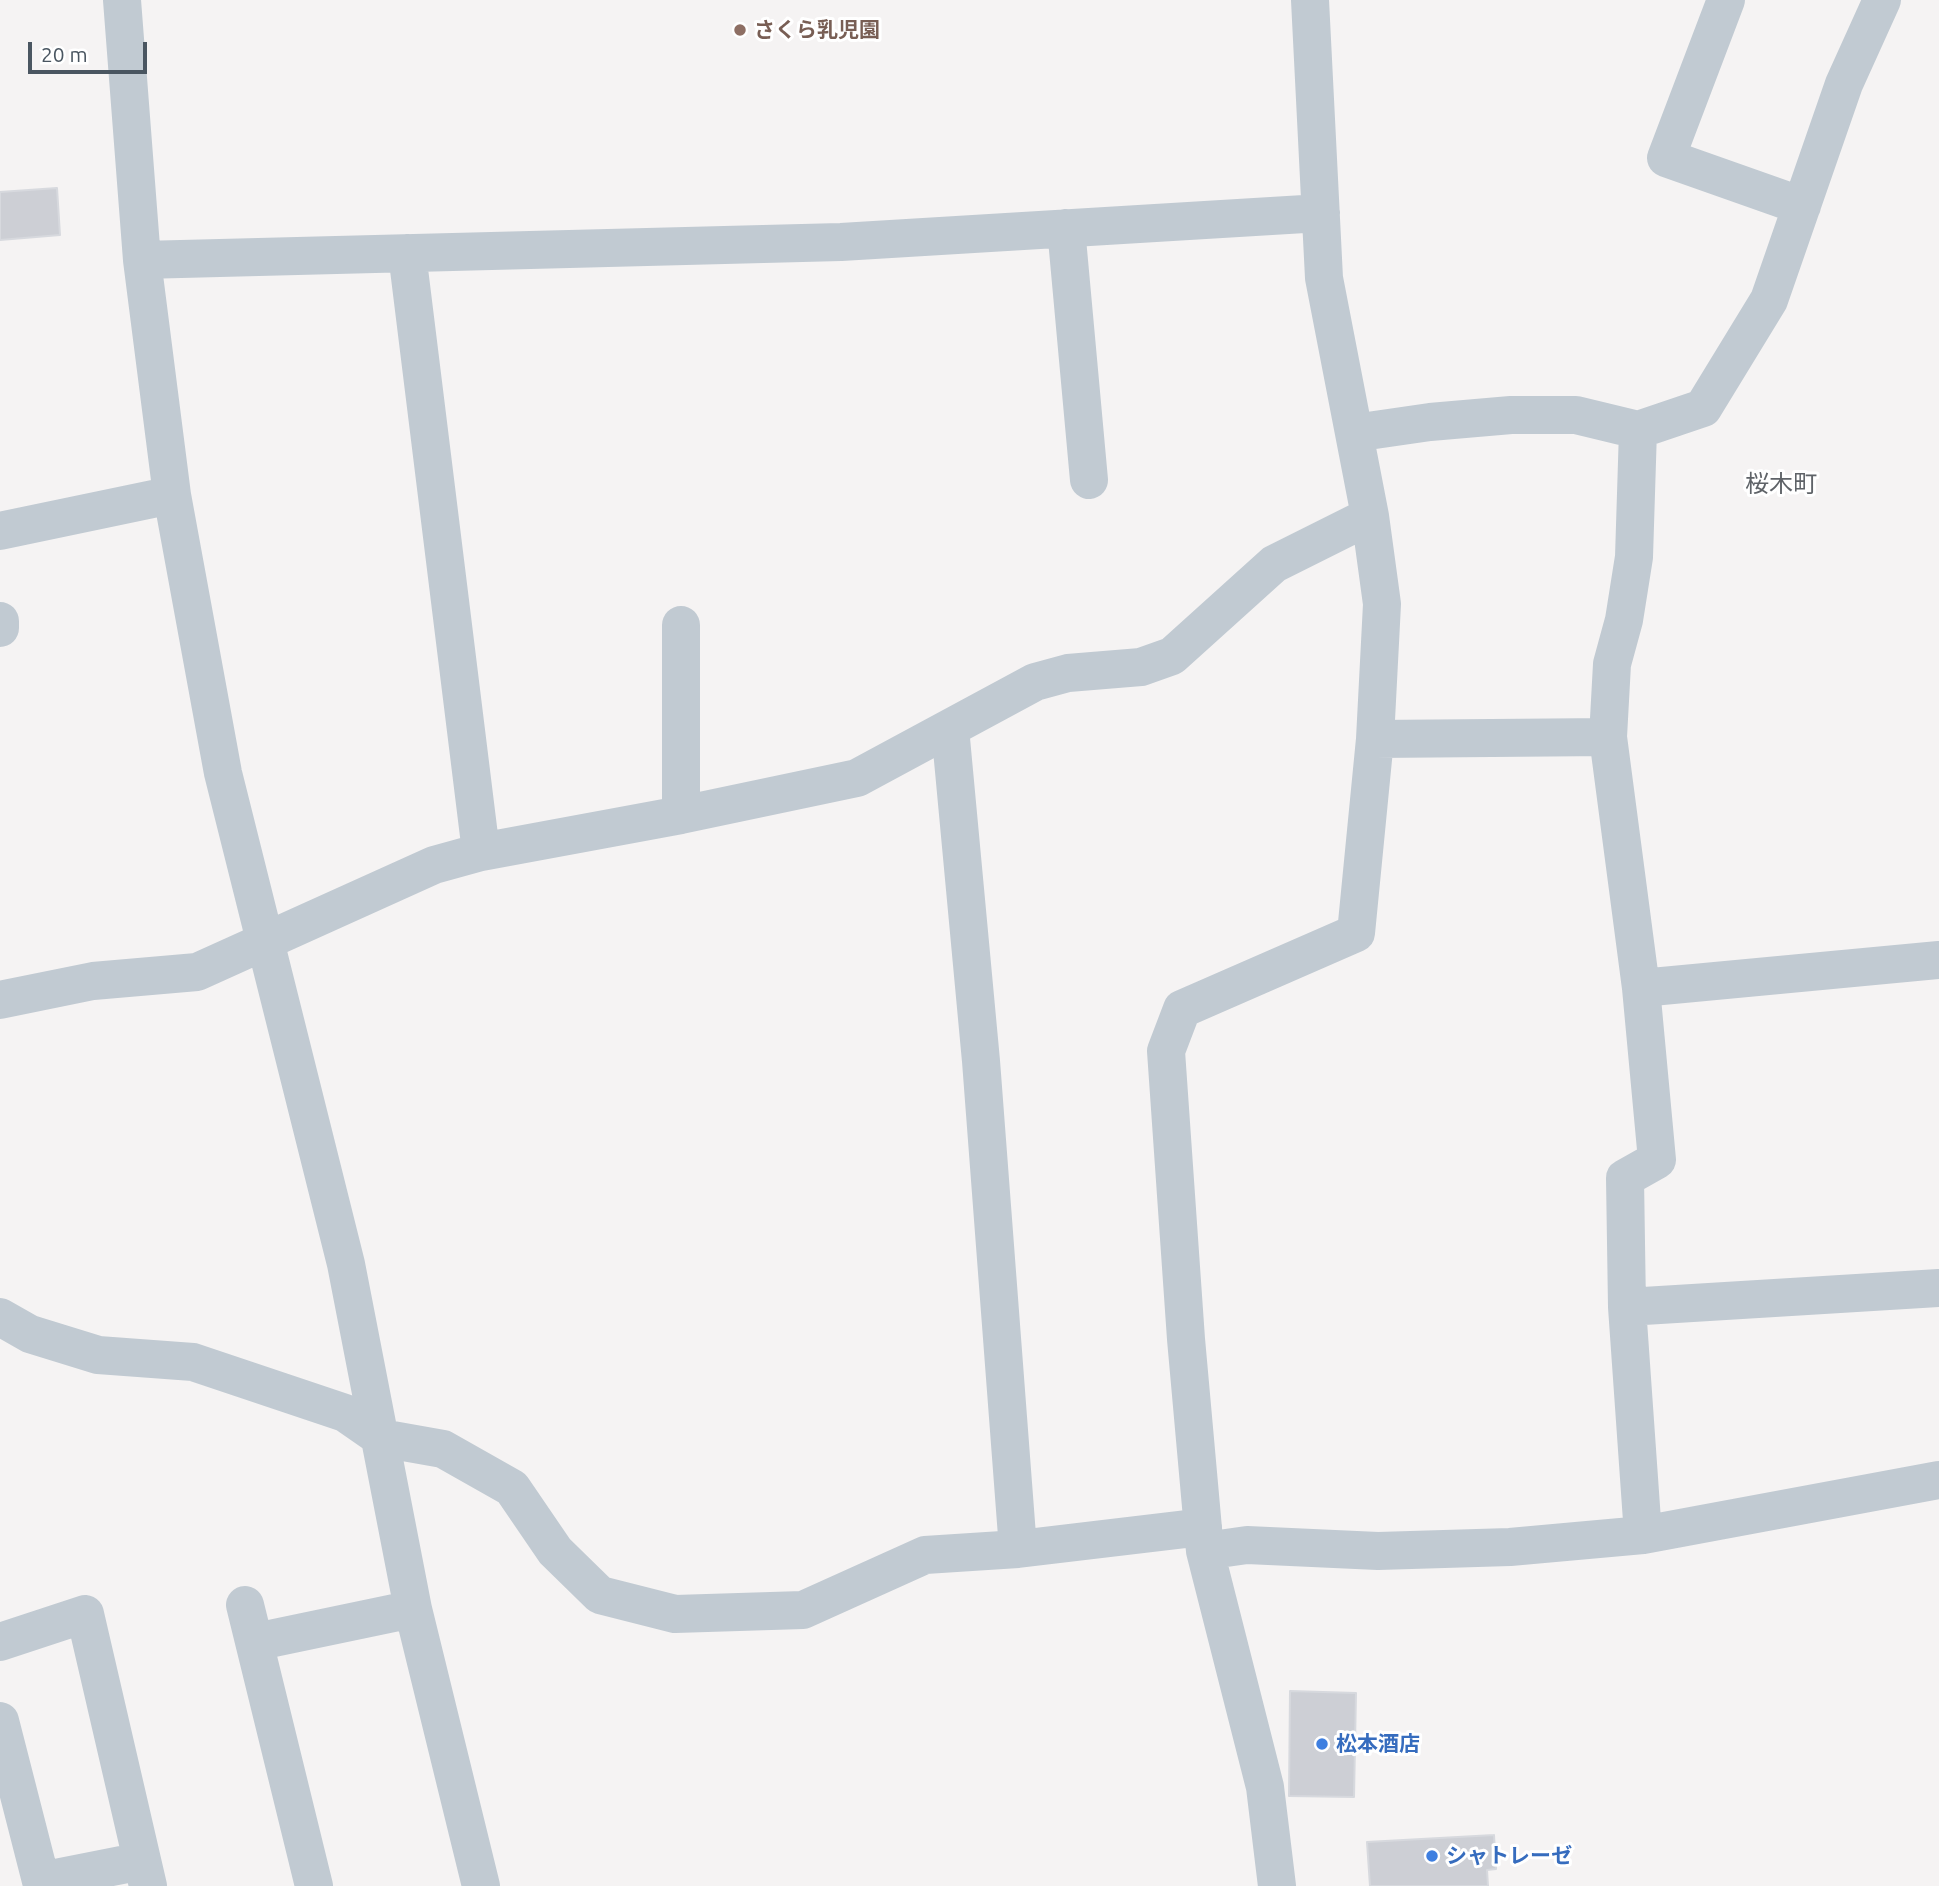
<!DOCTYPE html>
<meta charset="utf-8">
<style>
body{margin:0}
#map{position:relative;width:1939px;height:1886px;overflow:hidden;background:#f5f3f3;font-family:Ubuntu,sans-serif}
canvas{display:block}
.scale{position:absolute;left:28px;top:42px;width:119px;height:32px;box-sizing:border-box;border:4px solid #4a5661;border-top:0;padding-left:9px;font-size:21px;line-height:24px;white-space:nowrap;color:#4a5661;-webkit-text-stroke:5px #fff;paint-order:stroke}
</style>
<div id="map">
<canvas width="1939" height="1886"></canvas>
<div class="scale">20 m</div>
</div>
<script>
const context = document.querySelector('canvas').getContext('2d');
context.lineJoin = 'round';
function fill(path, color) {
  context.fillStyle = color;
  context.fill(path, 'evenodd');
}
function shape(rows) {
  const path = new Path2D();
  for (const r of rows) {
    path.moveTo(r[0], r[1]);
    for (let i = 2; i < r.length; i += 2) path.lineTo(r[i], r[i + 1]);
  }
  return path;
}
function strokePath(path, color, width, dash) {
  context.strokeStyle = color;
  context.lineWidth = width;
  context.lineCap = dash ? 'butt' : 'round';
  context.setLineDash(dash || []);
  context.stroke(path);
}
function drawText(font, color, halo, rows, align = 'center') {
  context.font = font + ' Ubuntu,"Noto Sans JP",sans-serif';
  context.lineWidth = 6;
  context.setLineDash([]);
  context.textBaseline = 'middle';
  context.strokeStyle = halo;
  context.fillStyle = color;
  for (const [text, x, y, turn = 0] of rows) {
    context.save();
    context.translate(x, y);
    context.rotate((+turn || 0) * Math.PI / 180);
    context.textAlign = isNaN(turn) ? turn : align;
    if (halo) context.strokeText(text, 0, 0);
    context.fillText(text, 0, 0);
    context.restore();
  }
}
const building = shape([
 [57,188,60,235,0,240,0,192,57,188],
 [1290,1691,1356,1693,1354,1797,1289,1796,1290,1691],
 [1494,1835,1496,1869,1487,1870,1488,1886,1370,1886,1367,1842,1494,1835]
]);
const minor = shape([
 [122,0,142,260,172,495,223,773,346,1264,413,1609,481,1886],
 [1726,0,1666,158,1802,206],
 [1066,228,1089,480],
 [407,253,481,852],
 [142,260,841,242,1321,213],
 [1354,433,1430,422,1511,415,1576,415,1638,430],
 [0,531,172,495],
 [0,621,0,628],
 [681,625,681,815],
 [950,728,981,1061,1018,1549,1203,1527],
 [1375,739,1608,737],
 [1641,988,1939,960],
 [0,1000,93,981,197,972,434,865,481,852,681,815,857,778,1035,682,1068,673,1141,667,1172,656,1274,564,1370,516],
 [1627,1307,1939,1288],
 [0,1317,30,1334,98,1355,193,1362,345,1413,381,1438,443,1449,512,1488,555,1551,600,1595,675,1614,803,1610,925,1555,1018,1549],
 [1643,1535,1627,1307,1625,1178,1657,1160,1641,988,1608,737,1612,664,1624,620,1634,557,1638,430,1703,408,1769,300,1844,84,1882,0],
 [1205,1551,1247,1545,1378,1551,1510,1547,1643,1535,1939,1480],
 [245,1605,314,1886],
 [0,1642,85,1614,148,1886],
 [255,1642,413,1609],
 [0,1721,41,1881,142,1861],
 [1277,1886,1265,1787,1205,1551,1186,1339,1166,1051,1182,1009,1356,933,1375,739,1382,604,1370,516,1324,278,1310,0]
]);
const markers = [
 [740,30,7,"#8d6e63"],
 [1322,1744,7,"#3f7fe0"],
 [1432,1856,7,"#3f7fe0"]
];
const educationNames = [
 ["さくら乳児園",754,30]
];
const shopNames = [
 ["松本酒店",1336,1744],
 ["シャトレーゼ",1446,1856]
];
const quarterNames = [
 ["桜木町",1781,484]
];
fill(building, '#cdcfd5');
strokePath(building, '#d7d9de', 2);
strokePath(minor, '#c1cad2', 38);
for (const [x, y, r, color] of markers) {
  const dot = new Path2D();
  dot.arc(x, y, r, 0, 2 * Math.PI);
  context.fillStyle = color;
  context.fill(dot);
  strokePath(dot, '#fff', 2.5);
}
drawText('bold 21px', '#785e54', '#fff', educationNames, 'left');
drawText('bold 21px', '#366cbe', '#fff', shopNames, 'left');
drawText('24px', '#5f6368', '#fff', quarterNames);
</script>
